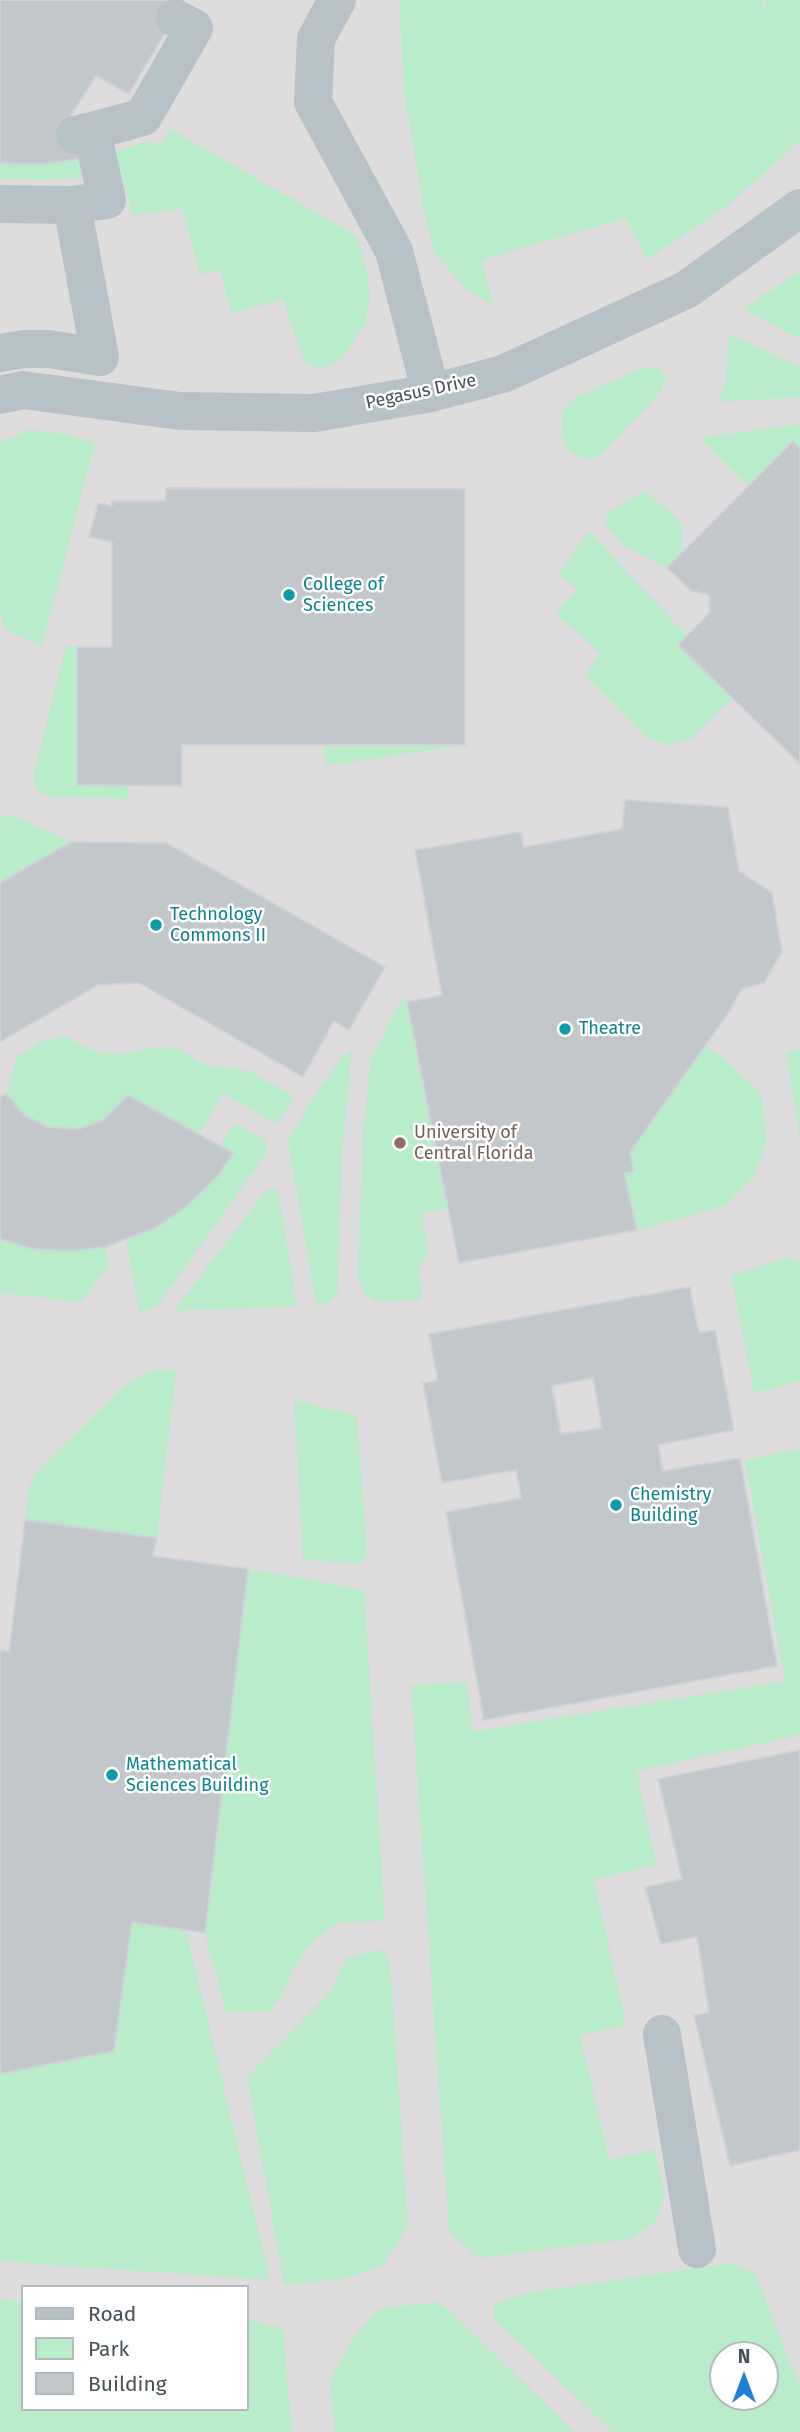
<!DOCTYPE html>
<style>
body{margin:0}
#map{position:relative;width:800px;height:2432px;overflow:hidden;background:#eeebeb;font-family:"Fira Sans",sans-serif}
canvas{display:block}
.legend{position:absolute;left:21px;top:2285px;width:228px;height:126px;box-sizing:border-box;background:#fff;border:2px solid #b4b9bc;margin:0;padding:9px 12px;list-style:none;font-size:21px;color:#445158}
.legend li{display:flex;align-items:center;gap:14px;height:35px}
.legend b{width:35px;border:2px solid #b4b9bc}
.north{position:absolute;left:709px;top:2341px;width:70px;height:70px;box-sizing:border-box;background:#fff;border:2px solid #b4b9bc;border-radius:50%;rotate:0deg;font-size:19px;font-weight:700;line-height:28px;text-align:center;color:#445158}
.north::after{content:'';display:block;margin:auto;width:24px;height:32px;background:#1d7fd6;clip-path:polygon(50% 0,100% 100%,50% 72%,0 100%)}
</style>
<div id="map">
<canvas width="800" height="2432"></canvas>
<ul class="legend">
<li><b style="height:9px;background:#b7c1c8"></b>Road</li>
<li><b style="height:19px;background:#b9ecc8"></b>Park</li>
<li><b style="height:19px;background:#c2c7cb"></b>Building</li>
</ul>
<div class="north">N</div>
</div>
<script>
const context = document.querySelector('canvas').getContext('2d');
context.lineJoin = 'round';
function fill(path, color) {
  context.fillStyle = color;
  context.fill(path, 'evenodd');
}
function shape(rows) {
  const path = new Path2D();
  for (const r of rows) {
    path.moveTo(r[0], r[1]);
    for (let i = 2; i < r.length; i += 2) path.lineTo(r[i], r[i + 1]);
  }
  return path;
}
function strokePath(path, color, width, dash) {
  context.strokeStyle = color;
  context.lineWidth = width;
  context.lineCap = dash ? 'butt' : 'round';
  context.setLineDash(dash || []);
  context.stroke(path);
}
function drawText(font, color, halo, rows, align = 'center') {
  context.font = font + ' "Fira Sans",sans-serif';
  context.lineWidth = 5;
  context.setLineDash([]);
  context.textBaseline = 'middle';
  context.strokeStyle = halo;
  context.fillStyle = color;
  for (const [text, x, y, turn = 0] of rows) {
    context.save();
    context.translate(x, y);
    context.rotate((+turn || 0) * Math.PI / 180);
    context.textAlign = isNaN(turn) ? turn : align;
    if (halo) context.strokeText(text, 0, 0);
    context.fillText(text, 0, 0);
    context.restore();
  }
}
const education = shape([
 [0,0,800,0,800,2432,0,2432],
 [23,2287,247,2287,247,2409,23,2409],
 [723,2355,765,2355,765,2397,723,2397]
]);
const green = shape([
 [399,0,762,0,762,9,767,0,800,0,800,141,724,209,647,260,626,218,482,260,493,306,463,286,435,253,425,217,405,97],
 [170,129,357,236,368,278,370,299,365,323,347,352,334,365,318,368,305,363,283,298,232,314,220,270,200,274,182,208,133,216,115,151,150,141,160,147],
 [80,159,82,177,49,180,0,179,0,163,43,164],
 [800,271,800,339,743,309],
 [729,333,800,367,800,397,718,402,726,382],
 [657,366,666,376,661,391,600,456,585,459,570,452,561,433,564,410,574,398,641,369],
 [800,424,800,448,793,441,748,486,700,438],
 [29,430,66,434,95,442,42,646,5,630,0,611,0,442],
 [645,491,681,522,683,552,667,568,624,546,604,523,610,511],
 [589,531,687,636,678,645,733,698,691,739,669,745,646,737,585,675,600,654,556,613,577,590,559,574],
 [66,646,77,647,77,784,128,786,128,799,52,797,37,791,33,777],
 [325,745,465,745,325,766],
 [15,816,71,842,0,883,0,817],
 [401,1000,407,1002,448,1207,422,1213,428,1252,419,1270,422,1294,419,1300,376,1302,364,1294,358,1278,363,1130,371,1060],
 [66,1036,93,1051,117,1055,152,1048,177,1047,199,1063,251,1072,294,1097,277,1124,223,1093,199,1134,128,1095,102,1121,78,1129,48,1127,24,1115,6,1094,17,1057,39,1042],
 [705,1045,721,1056,760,1092,767,1137,755,1176,725,1206,637,1230,624,1173,634,1171,630,1152],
 [352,1049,342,1149,338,1291,328,1304,316,1304,288,1141,317,1092,342,1057],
 [800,1049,800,1139,786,1051],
 [235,1123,266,1140,266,1154,158,1305,140,1315,126,1241,157,1227,186,1207,217,1177,233,1153,220,1146],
 [274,1189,278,1191,297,1306,174,1311,266,1191],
 [0,1239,33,1249,71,1251,105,1247,108,1265,81,1302,0,1293],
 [790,1257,800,1263,800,1381,754,1393,731,1275],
 [155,1369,176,1370,157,1538,25,1520,29,1488,37,1471,126,1385],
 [294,1400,357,1416,367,1555,360,1563,303,1560],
 [800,1449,800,1735,637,1771,656,1865,594,1879,626,2025,580,2035,609,2160,655,2150,665,2196,655,2222,631,2239,478,2258,449,2231,411,1686,467,1681,473,1732,785,1681,745,1460],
 [248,1569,364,1590,385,1921,339,1922,314,1939,296,1964,279,2000,269,2012,226,2012,205,1933],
 [132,1922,186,1930,270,2280,0,2261,0,2074,114,2051],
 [383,1950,390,1963,408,2225,383,2266,339,2280,284,2284,247,2077,330,1993,347,1957],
 [732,2263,756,2274,800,2389,800,2432,613,2432,494,2319,493,2304,533,2292],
 [723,2355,765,2355,765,2397,723,2397],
 [0,2299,23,2301,23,2409,247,2409,247,2320,283,2328,292,2432,0,2432],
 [436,2302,451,2312,574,2432,335,2432,330,2381,351,2342,378,2309]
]);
const building = shape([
 [0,0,184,0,129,94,96,76,71,115,80,159,43,164,0,163,0,0],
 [793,441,800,448,800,764,678,645,710,612,709,595,690,590,667,568,793,441],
 [166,488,465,489,465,745,182,745,182,786,77,785,77,647,112,647,112,542,89,537,98,503,112,506,112,501,166,501,166,488],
 [625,800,728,807,739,871,772,893,782,952,764,983,742,989,729,1012,630,1152,634,1171,624,1173,637,1230,459,1263,407,1002,442,995,415,850,521,832,524,847,622,829,625,800],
 [71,842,167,843,385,967,349,1030,334,1021,303,1077,139,983,98,985,0,1042,0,883,71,842],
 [6,1094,24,1115,48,1127,78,1129,102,1121,128,1095,233,1153,217,1177,186,1207,157,1227,105,1247,71,1251,33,1249,0,1239,0,1097,6,1094],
 [690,1287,699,1333,715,1330,734,1430,658,1445,663,1471,740,1458,777,1666,484,1720,446,1512,521,1498,516,1470,442,1483,423,1383,438,1381,429,1334,690,1287],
 [593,1378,602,1428,561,1434,552,1386,593,1378],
 [25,1520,157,1538,153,1556,248,1569,205,1933,132,1922,114,2051,0,2074,0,1650,9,1652,25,1520],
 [800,1750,800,2150,730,2166,694,2015,709,2013,697,1937,661,1944,645,1887,682,1879,658,1779,800,1750]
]);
const minor = shape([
 [337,0,316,39,313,102,394,251,431,393],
 [92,131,143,117,194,28,175,18],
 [0,204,72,205,100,357,49,349,24,349,0,353],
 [72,205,107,200,92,131,75,135],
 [0,395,23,390,180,411,314,413,431,393,503,374,686,290,800,208],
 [662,2034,697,2249]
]);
const markers = [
 [289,595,7,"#0f9aa8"],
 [156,925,7,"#0f9aa8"],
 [565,1029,7,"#0f9aa8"],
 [400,1143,7,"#8d6e63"],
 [616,1505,7,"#0f9aa8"],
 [112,1775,7,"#0f9aa8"]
];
const streetNames = [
 ["Pegasus Drive",421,392,-12]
];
const cultureNames = [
 ["College of",303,585],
 ["Sciences",303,606],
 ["Technology",170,915],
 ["Commons II",170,936],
 ["Theatre",579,1029],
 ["Chemistry",630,1495],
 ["Building",630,1516],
 ["Mathematical",126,1765],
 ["Sciences Building",126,1786]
];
const educationNames = [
 ["University of",414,1133],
 ["Central Florida",414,1154]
];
fill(education, '#dfdcdd');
fill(green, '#b9ecc8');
fill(building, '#c2c7cb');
strokePath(building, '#cfd2d7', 2);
strokePath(minor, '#b7c1c8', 38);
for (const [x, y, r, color] of markers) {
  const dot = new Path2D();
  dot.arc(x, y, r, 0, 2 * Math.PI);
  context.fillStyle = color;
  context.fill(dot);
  strokePath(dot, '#fff', 2.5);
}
drawText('18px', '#445158', '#fff', streetNames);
drawText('18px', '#0d838f', '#fff', cultureNames, 'left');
drawText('18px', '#785e54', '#fff', educationNames, 'left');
</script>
